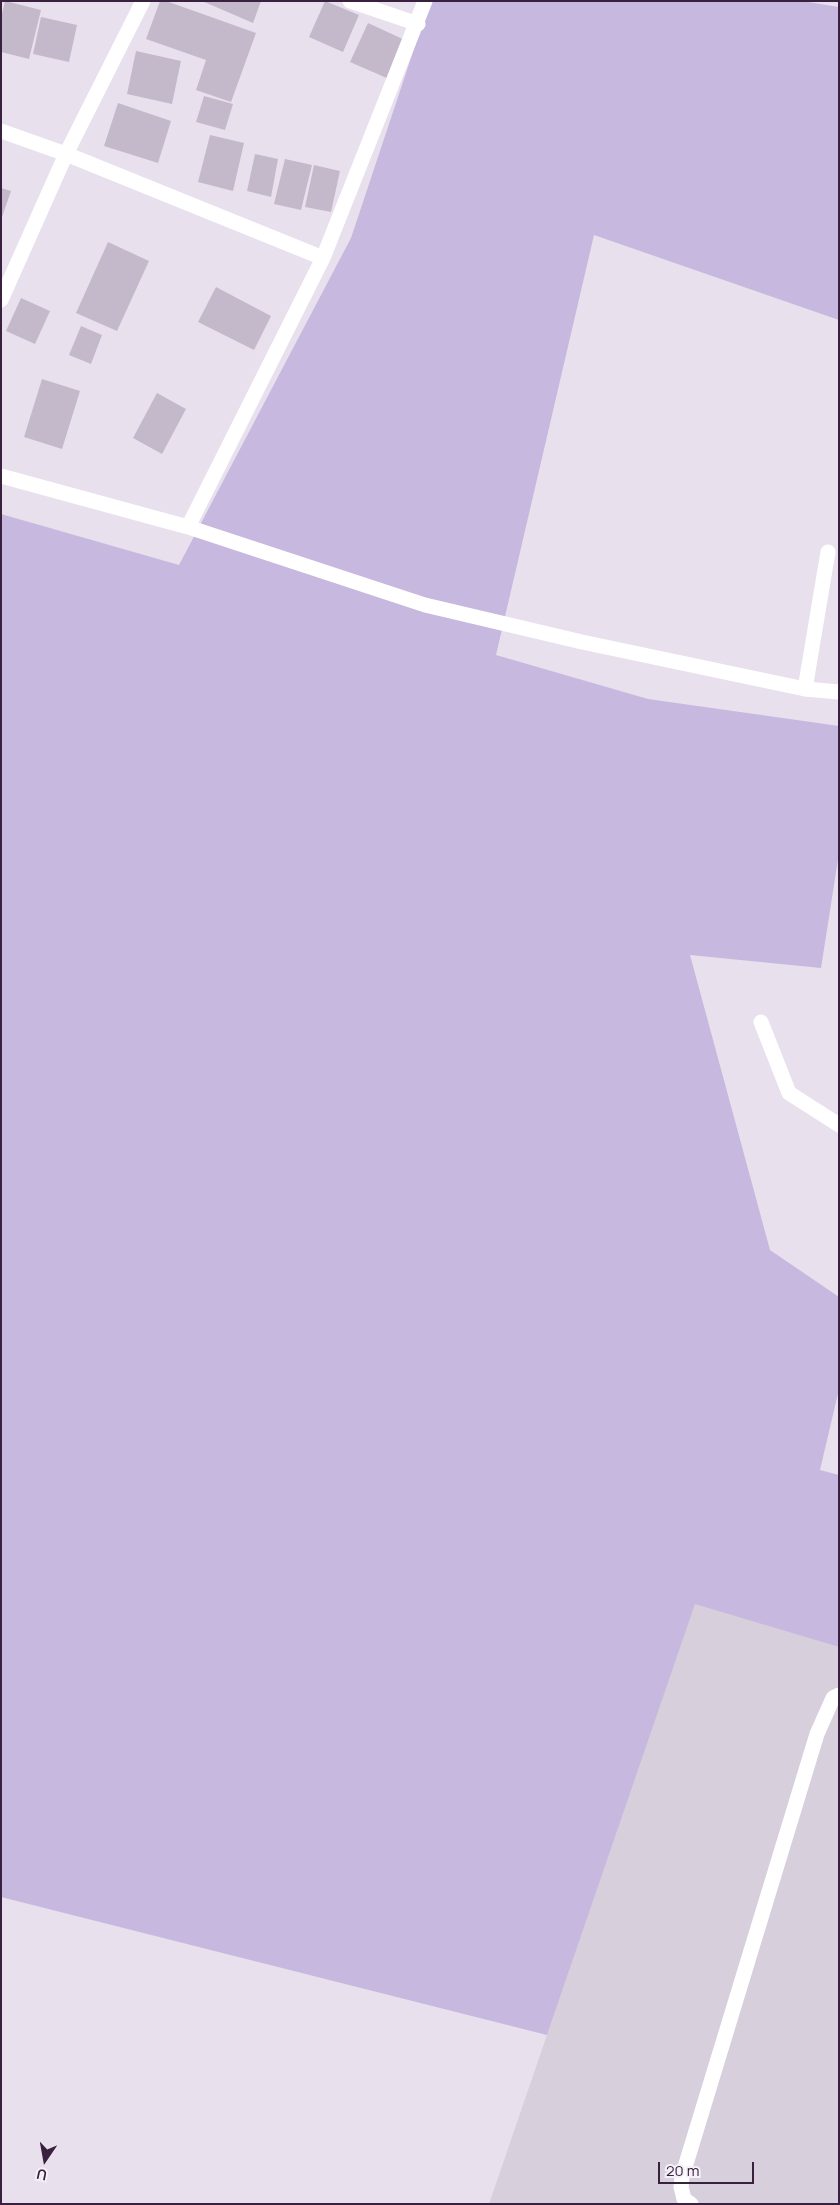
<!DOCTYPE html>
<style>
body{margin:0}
#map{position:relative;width:840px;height:2205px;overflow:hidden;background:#e8e0ec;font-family:Manrope,sans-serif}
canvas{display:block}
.frame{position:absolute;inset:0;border:2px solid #38203e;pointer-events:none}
.north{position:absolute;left:20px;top:2135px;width:50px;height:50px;-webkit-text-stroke:4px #f5f1f9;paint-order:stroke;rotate:192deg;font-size:14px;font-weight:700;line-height:20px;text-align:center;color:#38203e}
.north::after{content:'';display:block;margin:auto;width:18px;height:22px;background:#38203e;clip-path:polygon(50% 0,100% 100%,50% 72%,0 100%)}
.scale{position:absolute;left:658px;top:2162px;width:96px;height:22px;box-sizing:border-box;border:2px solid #38203e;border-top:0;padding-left:6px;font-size:15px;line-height:18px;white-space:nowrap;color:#38203e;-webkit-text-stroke:4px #f5f1f9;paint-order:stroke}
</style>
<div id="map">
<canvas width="840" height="2205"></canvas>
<div class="frame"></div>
<div class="north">U</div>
<div class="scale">20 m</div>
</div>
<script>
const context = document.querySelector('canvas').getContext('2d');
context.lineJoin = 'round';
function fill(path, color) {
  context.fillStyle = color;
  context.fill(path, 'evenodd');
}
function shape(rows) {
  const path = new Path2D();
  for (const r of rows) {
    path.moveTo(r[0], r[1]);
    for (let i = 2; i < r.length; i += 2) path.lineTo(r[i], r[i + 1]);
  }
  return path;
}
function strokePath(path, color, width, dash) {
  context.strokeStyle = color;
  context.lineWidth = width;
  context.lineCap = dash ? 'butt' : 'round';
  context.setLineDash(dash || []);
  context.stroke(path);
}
const built = shape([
 [695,1603,839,1647,839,2204,489,2204]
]);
const green = shape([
 [430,1,802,1,839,7,839,320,594,235,496,655,648,699,839,726,839,853,821,968,690,955,770,1250,839,1297,839,1389,820,1470,839,1475,839,1647,695,1604,547,2035,1,1897,1,514,179,565,351,238]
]);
const building = shape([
 [5,1,41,10,29,59,1,52,1,18],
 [160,1,166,1,256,33,231,102,196,90,206,60,146,39],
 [202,1,261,1,253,23],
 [325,1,359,15,343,52,309,37],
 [41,17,77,25,69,62,33,54],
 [368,23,407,41,389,79,350,62],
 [136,51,181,61,172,104,127,94],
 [204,96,233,104,225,130,196,122],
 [118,103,171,121,158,163,104,146],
 [210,135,244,143,233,191,198,182],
 [255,154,278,159,271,197,247,191],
 [285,159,312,165,301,210,274,204],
 [314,165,340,171,331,212,305,207],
 [1,188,11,191,2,217,1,217],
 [108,242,149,261,117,331,76,313],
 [216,287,271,316,254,350,198,322],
 [21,298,50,311,35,344,6,331],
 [81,326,102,335,91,364,69,355],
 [42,379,80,391,62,449,24,437],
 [157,393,186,409,162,454,133,438]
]);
const minor = shape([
 [350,1,418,24],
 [1,131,66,154,323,258],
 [1,300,66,154,143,1],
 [1,476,188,527,425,605,582,642,805,689,839,692],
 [188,527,323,258,425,1],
 [805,689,828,552],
 [761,1022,789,1093,839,1125],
 [691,2204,684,2199,681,2187,682,2177,817,1734,833,1698,839,1695]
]);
fill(built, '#d7cfdc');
fill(green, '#c6b8df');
fill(building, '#c4b9ca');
strokePath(minor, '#fff', 15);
</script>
